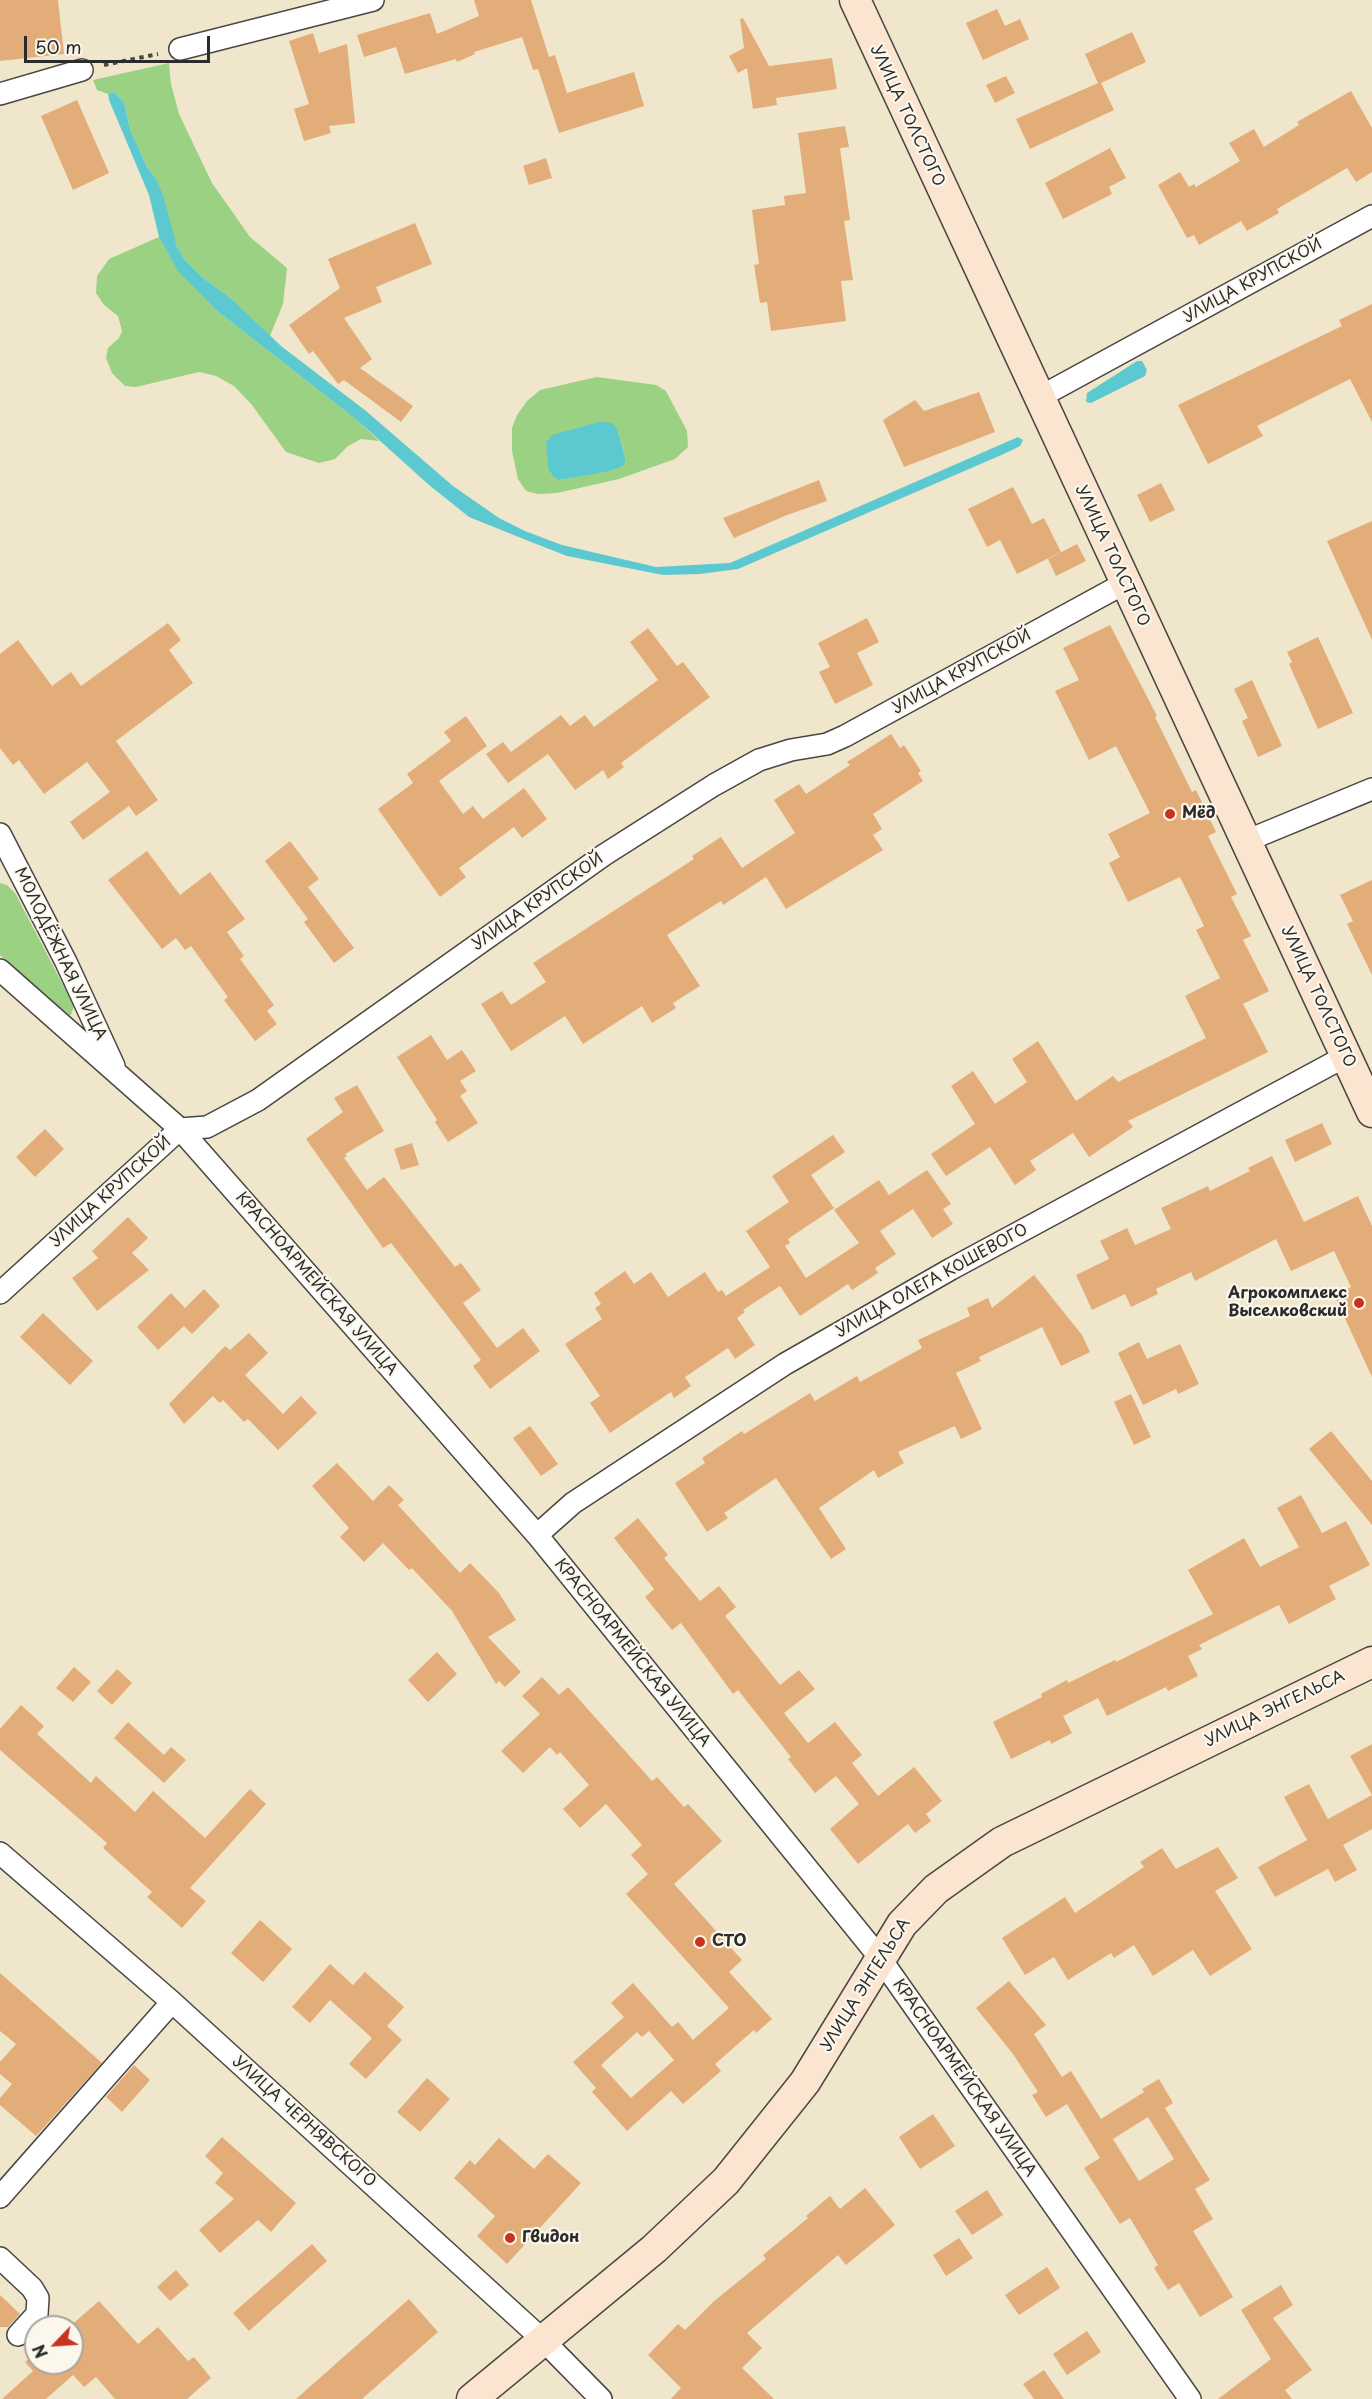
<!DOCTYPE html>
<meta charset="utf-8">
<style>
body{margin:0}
#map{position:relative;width:1372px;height:2399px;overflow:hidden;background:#f0e6cb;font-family:"Playpen Sans",sans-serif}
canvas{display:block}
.north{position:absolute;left:24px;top:2315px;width:60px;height:60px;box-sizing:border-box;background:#fbf7ec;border:2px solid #a8a59f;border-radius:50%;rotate:245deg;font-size:16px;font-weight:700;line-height:24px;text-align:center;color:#2b2b2b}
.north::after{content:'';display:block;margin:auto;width:21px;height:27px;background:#c8321e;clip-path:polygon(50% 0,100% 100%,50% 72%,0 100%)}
.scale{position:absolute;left:24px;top:36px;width:186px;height:27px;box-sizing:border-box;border:3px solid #2b2b2b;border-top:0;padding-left:8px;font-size:18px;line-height:21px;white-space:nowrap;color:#2b2b2b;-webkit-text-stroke:4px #fbf7ec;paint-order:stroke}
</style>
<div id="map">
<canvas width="1372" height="2399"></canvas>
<div class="north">N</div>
<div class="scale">50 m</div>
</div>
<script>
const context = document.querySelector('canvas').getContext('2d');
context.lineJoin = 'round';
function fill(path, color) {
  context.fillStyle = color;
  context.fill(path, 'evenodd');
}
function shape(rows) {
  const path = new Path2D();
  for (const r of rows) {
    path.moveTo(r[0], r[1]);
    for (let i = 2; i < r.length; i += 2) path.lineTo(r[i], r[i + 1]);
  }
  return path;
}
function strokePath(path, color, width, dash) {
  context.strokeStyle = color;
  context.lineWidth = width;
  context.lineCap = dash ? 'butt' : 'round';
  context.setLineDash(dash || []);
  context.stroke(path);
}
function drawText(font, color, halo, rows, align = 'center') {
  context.font = font + ' "Playpen Sans",sans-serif';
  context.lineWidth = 4.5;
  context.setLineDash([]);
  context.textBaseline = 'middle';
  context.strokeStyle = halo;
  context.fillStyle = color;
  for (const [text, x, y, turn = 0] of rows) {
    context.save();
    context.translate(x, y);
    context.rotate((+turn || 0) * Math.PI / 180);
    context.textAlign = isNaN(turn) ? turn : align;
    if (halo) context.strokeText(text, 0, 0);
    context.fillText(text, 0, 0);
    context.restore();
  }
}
const green = shape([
 [169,63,171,84,179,114,212,183,250,237,287,268,283,304,270,336,232,299,202,277,185,260,177,247,155,177,147,167,130,129,124,102,114,92,108,94,97,90,93,80],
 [159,237,178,270,216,310,358,421,379,441,361,439,348,446,335,459,319,463,286,452,252,405,234,386,216,376,199,372,136,387,125,386,112,373,106,358,108,348,119,338,122,331,118,316,104,305,96,293,97,276,109,259],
 [597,377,656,385,666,391,687,431,688,447,675,459,619,479,557,493,538,494,526,491,518,479,512,451,512,428,517,415,527,401,540,390],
 [618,431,626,460,623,466,560,480],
 [0,883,7,885,15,893,74,1006,71,1015,68,1015,0,955]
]);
const water = shape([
 [114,92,124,102,130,129,147,167,155,177,163,195,177,247,185,260,202,277,232,299,281,346,366,411,453,486,499,518,525,531,562,545,656,567,730,563,1018,437,1023,440,1020,446,1006,453,738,569,700,574,663,575,567,556,526,540,469,517,429,485,358,421,216,310,178,271,159,237,149,195,109,100,108,94],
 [1137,361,1142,361,1147,370,1145,376,1091,403,1086,402,1087,393],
 [599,422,612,423,618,431,626,461,623,466,605,472,559,480,553,476,548,468,546,443,552,435]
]);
const building = shape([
 [0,0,58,0,64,54,0,61],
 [474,0,531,0,549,57,555,55,567,93,634,72,644,106,559,133,538,69,533,70,522,37,474,52,475,54,457,62,456,59,405,74,396,47,364,57,357,35,430,13,437,34,479,16],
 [997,9,1005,26,1020,19,1029,39,983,60,966,23],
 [743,18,769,66,832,58,837,89,776,98,777,105,753,109,747,68,738,73,729,56,744,48,740,19],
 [1132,32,1146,62,1101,83,1114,110,1030,149,1016,119,1098,83,1085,54],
 [313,33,319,53,347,44,355,123,329,126,331,133,304,141,294,109,309,104,289,41],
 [1006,76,1015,93,995,103,986,85],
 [1351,91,1372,128,1372,172,1356,182,1347,168,1277,209,1279,213,1247,231,1241,221,1199,245,1194,235,1187,238,1158,185,1180,172,1189,187,1194,184,1196,187,1240,161,1229,143,1254,129,1264,147,1299,125,1297,122],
 [77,100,109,173,73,190,41,116],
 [845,126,849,147,840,148,850,220,844,221,853,280,841,281,846,321,771,331,767,302,760,303,754,265,759,264,752,210,785,205,784,196,806,193,798,133],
 [1110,148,1126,178,1109,187,1112,194,1063,219,1045,183],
 [546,158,552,178,529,185,523,166],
 [415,223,432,264,376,287,382,302,344,318,372,359,360,368,413,406,401,422,344,380,338,384,313,351,309,354,289,325,340,288,328,259],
 [1372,304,1372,422,1350,379,1257,426,1263,436,1208,464,1178,405,1342,326,1339,320],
 [979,392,995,432,904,467,883,420,915,400,924,411],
 [819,480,827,501,787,515,734,538,723,518],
 [1161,483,1175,510,1150,522,1137,495],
 [1013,487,1032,524,1044,518,1061,552,1017,574,1000,540,987,547,968,509],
 [1372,521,1372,640,1327,541],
 [1077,544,1086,561,1056,576,1048,559],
 [867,618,879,642,857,653,873,685,835,704,819,672,830,667,818,643],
 [168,623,181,640,169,650,193,683,116,741,158,800,136,816,129,806,83,840,70,822,110,792,87,762,44,794,19,760,13,765,0,748,0,654,18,640,52,686,71,672,81,686],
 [1110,625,1157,716,1155,717,1192,792,1196,790,1216,832,1208,836,1237,894,1231,897,1251,936,1243,940,1269,991,1243,1004,1268,1052,1128,1121,1133,1127,1089,1157,1073,1133,1030,1161,1036,1170,1015,1185,990,1147,946,1176,931,1154,975,1124,951,1086,973,1071,995,1104,1027,1082,1012,1059,1038,1041,1076,1101,1113,1076,1118,1082,1206,1038,1185,996,1220,978,1196,930,1204,926,1180,877,1128,902,1109,863,1120,857,1108,834,1150,813,1116,746,1089,760,1055,691,1079,680,1063,648],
 [648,628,677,666,683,662,710,697,621,763,624,767,608,779,603,770,575,790,548,754,508,783,486,754,503,742,511,752,561,715,570,726,585,715,594,727,658,680,630,642],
 [1318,637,1353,713,1318,729,1289,664,1292,662,1287,652],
 [1252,680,1282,746,1258,757,1242,721,1248,718,1234,689],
 [466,716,487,746,439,781,463,814,473,806,483,819,524,788,547,819,522,838,514,827,459,868,466,877,440,897,378,809,413,783,407,774,451,741,444,732],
 [891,734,900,748,904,745,921,771,918,773,923,781,873,814,882,829,873,835,883,850,786,909,766,877,723,905,721,901,667,935,700,986,673,1003,676,1008,652,1023,642,1006,583,1044,565,1016,511,1051,481,1004,502,991,511,1005,546,982,533,963,694,859,692,856,721,837,742,868,795,833,774,800,799,784,806,794,850,765,847,762],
 [290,841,319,879,308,887,354,948,334,963,304,922,308,919,265,861],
 [147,851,180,895,210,872,245,919,227,932,244,956,240,959,274,1005,267,1011,277,1024,255,1041,224,1000,228,997,191,946,185,950,176,938,162,949,108,880],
 [1372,880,1372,975,1347,924,1353,921,1340,895],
 [431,1035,447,1060,462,1050,476,1071,460,1081,467,1091,460,1096,478,1123,448,1142,435,1122,437,1120,397,1057],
 [357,1085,384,1131,345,1154,347,1156,344,1158,367,1190,384,1177,455,1267,461,1263,481,1290,463,1303,497,1348,523,1328,540,1351,490,1389,473,1366,481,1360,456,1327,391,1243,383,1248,306,1139,343,1112,334,1098],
 [1322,1123,1332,1144,1295,1162,1285,1140],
 [45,1129,64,1149,35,1177,16,1157],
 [833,1135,845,1152,811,1175,834,1208,788,1239,790,1243,785,1246,806,1278,859,1243,834,1210,879,1180,889,1195,927,1170,951,1204,943,1209,953,1224,932,1238,913,1209,880,1231,896,1254,875,1268,878,1273,852,1290,848,1284,800,1316,780,1286,743,1310,745,1312,737,1318,755,1345,735,1359,728,1348,685,1377,691,1386,674,1398,671,1392,610,1433,590,1403,600,1396,565,1344,602,1319,595,1308,601,1304,594,1293,625,1271,634,1284,651,1272,668,1297,705,1272,718,1292,722,1290,726,1296,770,1267,746,1231,789,1202,772,1176],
 [412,1143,419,1165,401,1170,394,1149],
 [1272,1156,1304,1222,1358,1196,1372,1226,1372,1377,1334,1295,1351,1287,1334,1251,1291,1271,1276,1239,1195,1281,1191,1272,1156,1289,1158,1294,1131,1307,1125,1294,1092,1310,1076,1275,1109,1259,1100,1241,1127,1228,1135,1245,1171,1229,1161,1208,1208,1186,1210,1191,1250,1171,1248,1168],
 [128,1217,148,1238,132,1253,149,1270,97,1311,72,1278,98,1258,92,1251],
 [1034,1275,1082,1335,1090,1352,1061,1366,1042,1327,979,1357,981,1361,956,1373,982,1429,961,1439,955,1426,898,1452,904,1463,878,1478,874,1470,819,1508,846,1549,831,1559,776,1478,724,1513,728,1518,707,1532,675,1483,705,1463,702,1458,742,1431,744,1434,810,1393,815,1401,857,1376,860,1382,922,1348,918,1340,970,1316,967,1308,988,1298,992,1308],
 [204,1289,220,1306,192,1334,184,1326,158,1350,137,1327,171,1293,185,1308],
 [43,1313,93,1361,70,1385,20,1337],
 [249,1333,268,1353,245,1375,283,1414,301,1396,317,1413,278,1450,248,1419,244,1422,223,1400,220,1403,213,1396,184,1424,169,1404,225,1346,230,1350],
 [1139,1342,1147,1359,1180,1344,1199,1384,1178,1394,1176,1389,1143,1405,1118,1353],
 [1131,1394,1151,1437,1134,1445,1114,1402],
 [530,1426,558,1464,541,1476,513,1438],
 [1331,1431,1372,1481,1372,1525,1309,1449],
 [337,1463,373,1501,389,1485,404,1500,398,1505,460,1573,470,1563,499,1593,516,1620,488,1637,521,1672,505,1687,499,1681,496,1684,452,1611,412,1568,409,1570,383,1543,364,1562,340,1537,349,1528,312,1486],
 [1301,1495,1322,1533,1346,1521,1370,1565,1329,1586,1336,1599,1289,1624,1279,1605,1199,1645,1202,1649,1188,1656,1198,1676,1168,1691,1166,1687,1107,1716,1098,1698,1063,1716,1072,1733,1051,1744,1050,1740,1011,1759,993,1722,1042,1697,1041,1694,1067,1680,1068,1683,1115,1660,1116,1662,1213,1614,1188,1570,1244,1538,1260,1567,1299,1547,1277,1508],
 [638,1518,668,1555,664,1558,700,1601,719,1586,736,1607,725,1616,780,1685,799,1670,815,1689,784,1713,808,1743,835,1722,862,1755,852,1763,878,1796,914,1767,942,1801,926,1814,931,1821,915,1833,908,1824,858,1864,830,1829,859,1804,836,1776,815,1793,788,1759,791,1757,738,1690,733,1694,681,1623,672,1630,645,1597,654,1589,614,1538],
 [437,1652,457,1674,428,1702,408,1680],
 [74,1667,91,1682,73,1702,56,1688],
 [117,1669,132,1683,112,1705,97,1691],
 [542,1677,559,1695,568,1687,652,1781,657,1777,684,1807,688,1804,722,1841,674,1884,742,1960,729,1972,772,2019,756,2033,754,2030,715,2064,721,2071,683,2104,671,2091,627,2131,592,2092,596,2088,573,2062,624,2017,611,2003,633,1983,672,2027,678,2022,693,2040,729,2008,626,1894,648,1874,631,1855,642,1845,606,1804,580,1828,563,1809,589,1785,560,1752,557,1755,550,1747,523,1773,501,1751,540,1714,522,1696],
 [649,2031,674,2060,631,2098,601,2065,637,2032,642,2037],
 [21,1705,44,1726,37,1734,91,1783,96,1776,135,1812,153,1791,205,1838,250,1789,266,1804,190,1888,206,1901,182,1928,147,1897,152,1892,103,1848,107,1843,0,1750,0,1729],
 [128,1722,164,1755,171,1747,186,1760,164,1783,114,1738],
 [1372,1744,1372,1829,1343,1845,1357,1870,1335,1882,1328,1869,1275,1897,1258,1867,1307,1840,1284,1797,1309,1784,1328,1819,1372,1795,1350,1756],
 [1218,1847,1238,1878,1215,1891,1252,1949,1210,1976,1193,1950,1153,1976,1134,1945,1114,1958,1111,1953,1068,1980,1054,1957,1025,1975,1002,1938,1065,1897,1075,1913,1144,1867,1140,1862,1162,1848,1176,1869],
 [260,1920,292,1949,263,1982,231,1953],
 [330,1964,353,1985,365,1972,404,2007,387,2026,402,2040,366,2079,349,2064,372,2038,330,2000,310,2023,292,2007],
 [0,1973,102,2063,36,2136,0,2105,0,2098,12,2084,0,2074,0,2062,16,2044,0,2031],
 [1009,1981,1046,2025,1034,2034,1062,2077,1071,2071,1101,2119,1144,2092,1142,2089,1159,2079,1173,2103,1165,2108,1210,2180,1195,2189,1213,2219,1193,2231,1233,2297,1200,2317,1179,2283,1168,2290,1154,2268,1158,2265,1130,2218,1120,2224,1084,2168,1100,2158,1067,2104,1046,2117,1032,2095,1038,2092,1013,2054,976,2008],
 [1148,2117,1174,2159,1139,2181,1113,2139],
 [134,2065,150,2080,122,2112,106,2097],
 [427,2078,450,2099,420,2132,397,2112],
 [933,2114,955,2146,920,2169,899,2137],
 [222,2137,296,2203,271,2232,258,2220,220,2253,199,2230,234,2199,215,2183,223,2173,205,2156],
 [499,2138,534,2169,548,2154,581,2183,507,2264,477,2236,495,2216,454,2178,470,2160,475,2165],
 [865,2188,895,2225,846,2265,838,2255,747,2333,762,2348,742,2368,774,2399,671,2399,681,2388,648,2355,678,2324,685,2330,713,2302,766,2259,763,2255,808,2218,806,2216,830,2196,840,2209],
 [987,2190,1003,2215,972,2235,955,2211],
 [959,2238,973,2258,946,2276,933,2255],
 [312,2244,327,2261,249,2331,233,2313],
 [1047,2267,1060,2288,1019,2315,1005,2295],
 [176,2270,189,2285,170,2301,157,2287],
 [1281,2285,1293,2305,1273,2318,1312,2370,1285,2390,1292,2399,1218,2399,1271,2359,1241,2310],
 [0,2295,20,2314,8,2327,0,2327],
 [409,2299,438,2332,362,2399,296,2399],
 [99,2301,138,2344,158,2327,188,2361,194,2357,211,2378,187,2399,115,2399,96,2377,84,2387,73,2375,46,2399,2,2399,33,2371,25,2362,36,2353,36,2363,72,2363,72,2327,69,2327],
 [1087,2331,1101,2352,1067,2375,1053,2354],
 [1044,2370,1064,2399,1034,2399,1023,2384]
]);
const path = shape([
 [104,65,158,54]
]);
const street = shape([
 [180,49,373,0],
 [0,94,82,70],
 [1038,398,1372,216],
 [0,834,66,962,114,1066],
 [1246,841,1372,789],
 [0,970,180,1129,537,1535,880,1958,1190,2399],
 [0,1293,180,1129,207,1127,258,1100,604,855,714,785,759,760,791,750,827,744,845,736,1125,583],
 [537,1535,573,1503,785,1364,951,1269,1346,1056],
 [0,1853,172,2002,543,2340,601,2399],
 [0,2197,172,2002],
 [0,2258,32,2288,38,2298,37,2314,18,2335]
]);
const secondary = shape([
 [855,0,1372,1112],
 [472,2399,654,2249,726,2181,805,2082,902,1924,936,1889,1002,1842,1372,1662]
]);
const markers = [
 [1170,814,6,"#c8321e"],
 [1359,1303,6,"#c8321e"],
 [700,1942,6,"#c8321e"],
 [510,2238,6,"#c8321e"]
];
const streetNames = [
 ["УЛИЦА ТОЛСТОГО",907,116,65],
 ["УЛИЦА КРУПСКОЙ",1253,281,-29],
 ["УЛИЦА ТОЛСТОГО",1112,556,65],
 ["УЛИЦА КРУПСКОЙ",962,672,-29],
 ["УЛИЦА КРУПСКОЙ",538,902,-35],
 ["МОЛОДЁЖНАЯ УЛИЦА",60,954,64],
 ["УЛИЦА ТОЛСТОГО",1318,997,65],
 ["УЛИЦА КРУПСКОЙ",111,1192,-42],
 ["УЛИЦА ОЛЕГА КОШЕВОГО",932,1281,-29],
 ["КРАСНОАРМЕЙСКАЯ УЛИЦА",316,1284,49],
 ["КРАСНОАРМЕЙСКАЯ УЛИЦА",632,1653,51],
 ["УЛИЦА ЭНГЕЛЬСА",1275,1709,-26],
 ["УЛИЦА ЭНГЕЛЬСА",866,1985,-58],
 ["КРАСНОАРМЕЙСКАЯ УЛИЦА",964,2078,55],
 ["УЛИЦА ЧЕРНЯВСКОГО",304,2122,42]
];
const poiNames = [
 ["Мёд",1182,814],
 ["Агрокомплекс",1347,1294,"right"],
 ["Выселковский",1347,1312,"right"],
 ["СТО",712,1942],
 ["Гвидон",522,2238]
];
fill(green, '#9bd183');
fill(water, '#5cc9d1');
fill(building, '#e3ad7a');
strokePath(street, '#494743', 24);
strokePath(secondary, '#494743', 33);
strokePath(path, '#494743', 4, [4.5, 4.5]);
strokePath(street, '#fff', 21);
strokePath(secondary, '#fce5d0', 30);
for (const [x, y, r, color] of markers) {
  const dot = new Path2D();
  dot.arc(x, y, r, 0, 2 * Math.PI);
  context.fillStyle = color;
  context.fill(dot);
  strokePath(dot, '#fbf7ec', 2);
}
drawText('16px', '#2b2b2b', '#fbf7ec', streetNames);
drawText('bold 16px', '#2b2b2b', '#fbf7ec', poiNames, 'left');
</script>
